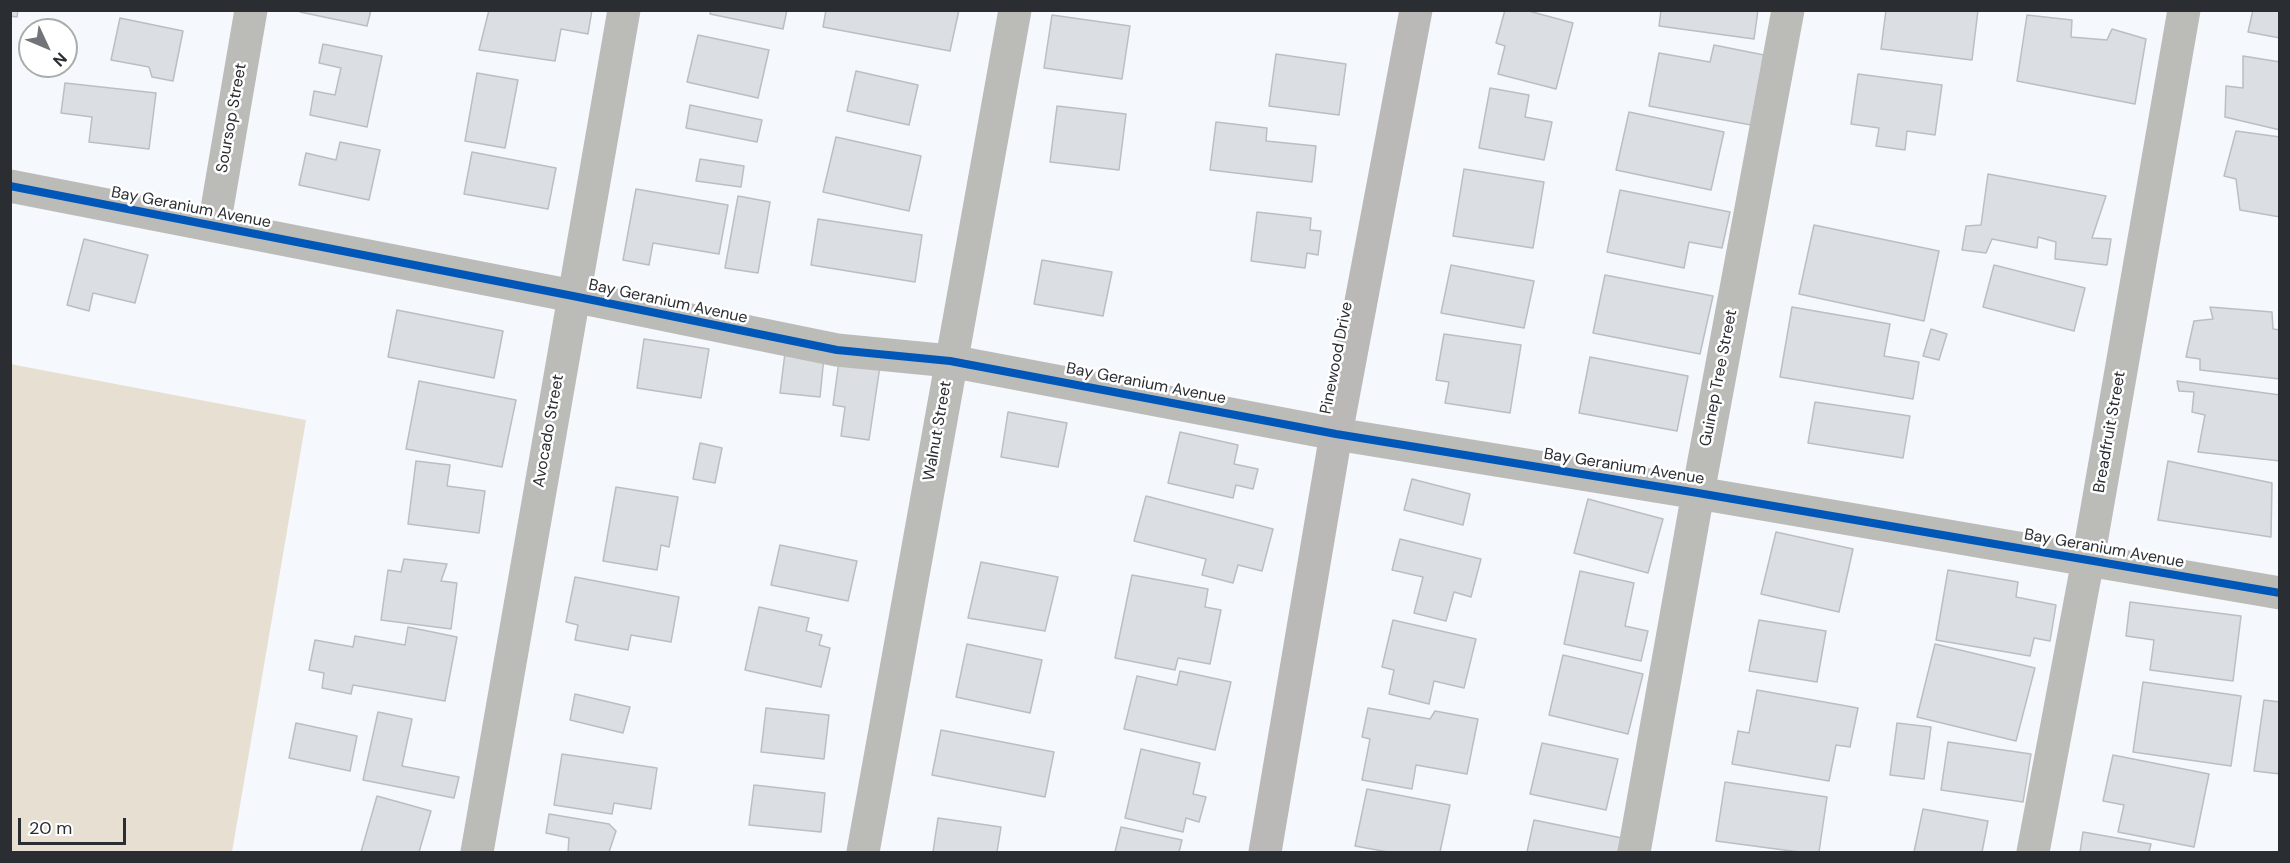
<!DOCTYPE html>
<style>
body{margin:0}
#map{position:relative;width:2290px;height:863px;overflow:hidden;background:#f5f8fc;font-family:"DM Sans",sans-serif}
canvas{display:block}
.frame{position:absolute;inset:0;border:12px solid #2a2d32;pointer-events:none}
.north{position:absolute;left:18px;top:18px;width:60px;height:60px;box-sizing:border-box;background:#fff;border:2px solid #aaabad;border-radius:50%;rotate:134deg;font-size:16px;font-weight:700;line-height:24px;text-align:center;color:#2a2d32}
.north::after{content:'';display:block;margin:auto;width:21px;height:27px;background:#717479;clip-path:polygon(50% 0,100% 100%,50% 72%,0 100%)}
.scale{position:absolute;left:18px;top:818px;width:108px;height:27px;box-sizing:border-box;border:3px solid #2a2d32;border-top:0;padding-left:8px;font-size:18px;line-height:21px;white-space:nowrap;color:#2a2d32;-webkit-text-stroke:4px #fff;paint-order:stroke}
</style>
<div id="map">
<canvas width="2290" height="863"></canvas>
<div class="frame"></div>
<div class="north">N</div>
<div class="scale">20 m</div>
</div>
<script>
const context = document.querySelector('canvas').getContext('2d');
context.lineJoin = 'round';
function fill(path, color) {
  context.fillStyle = color;
  context.fill(path, 'evenodd');
}
function shape(rows) {
  const path = new Path2D();
  for (const r of rows) {
    path.moveTo(r[0], r[1]);
    for (let i = 2; i < r.length; i += 2) path.lineTo(r[i], r[i + 1]);
  }
  return path;
}
function strokePath(path, color, width, dash) {
  context.strokeStyle = color;
  context.lineWidth = width;
  context.lineCap = dash ? 'butt' : 'round';
  context.setLineDash(dash || []);
  context.stroke(path);
}
function drawText(font, color, halo, rows, align = 'center') {
  context.font = font + ' "DM Sans",sans-serif';
  context.lineWidth = 5;
  context.setLineDash([]);
  context.textBaseline = 'middle';
  context.strokeStyle = halo;
  context.fillStyle = color;
  for (const [text, x, y, turn = 0] of rows) {
    context.save();
    context.translate(x, y);
    context.rotate((+turn || 0) * Math.PI / 180);
    context.textAlign = isNaN(turn) ? turn : align;
    if (halo) context.strokeText(text, 0, 0);
    context.fillText(text, 0, 0);
    context.restore();
  }
}
const green = shape([
 [10,364,306,420,232,852,11,852]
]);
const building = shape([
 [10,10,18,10,17,17,10,16,10,10],
 [300,10,371,10,367,26,300,12,300,10],
 [489,10,592,10,588,34,561,29,555,61,479,50,489,10],
 [711,10,787,10,783,29,710,14,711,10],
 [826,10,959,10,950,51,823,27,826,10],
 [1505,10,1525,10,1573,23,1556,89,1498,74,1505,46,1496,43,1505,10],
 [1661,10,1758,10,1754,39,1659,26,1661,10],
 [1886,10,1978,10,1972,60,1881,49,1886,10],
 [2253,10,2280,10,2280,38,2248,32,2253,10],
 [1052,15,1130,26,1122,79,1044,68,1052,15],
 [2027,15,2072,20,2071,37,2107,40,2112,29,2146,39,2135,104,2017,81,2027,15],
 [120,18,183,31,173,81,152,77,149,67,111,60,120,18],
 [698,35,769,50,758,98,687,82,698,35],
 [323,44,382,56,367,127,310,115,314,91,335,95,341,68,319,63,323,44],
 [1714,45,1764,55,1751,125,1649,106,1659,53,1710,62,1714,45],
 [1276,54,1346,64,1339,115,1269,106,1276,54],
 [2243,56,2280,62,2280,130,2225,117,2226,86,2243,88,2243,56],
 [856,71,918,85,909,125,847,111,856,71],
 [477,73,518,80,505,148,465,141,477,73],
 [1858,74,1942,85,1935,135,1907,131,1905,150,1876,146,1879,128,1851,124,1858,74],
 [65,83,156,93,149,149,89,142,92,117,61,113,65,83],
 [1490,88,1529,95,1525,117,1552,122,1544,160,1479,148,1490,88],
 [690,105,762,120,757,142,686,128,690,105],
 [1057,106,1126,114,1119,170,1050,162,1057,106],
 [1629,112,1724,132,1711,190,1616,170,1629,112],
 [1216,122,1267,128,1266,141,1316,146,1312,182,1210,170,1216,122],
 [2236,131,2280,137,2280,217,2240,210,2236,179,2224,176,2236,131],
 [836,137,921,156,909,211,823,192,836,137],
 [340,142,380,150,369,200,299,185,306,153,336,160,340,142],
 [472,152,556,168,548,209,464,194,472,152],
 [700,159,744,166,741,187,696,181,700,159],
 [1464,169,1544,182,1533,248,1453,236,1464,169],
 [1988,174,2106,196,2092,238,2111,239,2107,265,2055,259,2056,242,2038,237,2037,248,1992,239,1986,253,1962,250,1966,226,1981,225,1988,174],
 [636,189,728,205,719,254,653,243,649,265,623,260,636,189],
 [1620,190,1730,212,1722,248,1689,242,1684,268,1607,252,1620,190],
 [738,196,770,202,758,273,725,268,738,196],
 [1257,212,1311,218,1310,230,1321,231,1318,255,1307,253,1305,268,1251,261,1257,212],
 [818,219,922,235,915,282,811,265,818,219],
 [1814,225,1939,251,1924,321,1799,294,1814,225],
 [84,239,148,255,135,303,93,293,89,311,67,305,84,239],
 [1042,260,1112,272,1103,316,1034,304,1042,260],
 [1451,265,1534,281,1524,328,1441,313,1451,265],
 [1994,265,2085,288,2074,331,1983,307,1994,265],
 [1605,275,1713,296,1700,354,1593,333,1605,275],
 [1792,307,1890,324,1884,356,1919,362,1913,399,1780,377,1792,307],
 [2210,307,2272,312,2273,329,2280,330,2280,379,2200,370,2200,359,2186,357,2194,321,2213,319,2210,307],
 [397,310,503,331,494,378,388,357,397,310],
 [1931,329,1947,334,1939,360,1923,356,1931,329],
 [1444,334,1521,345,1510,413,1445,403,1449,382,1436,380,1444,334],
 [644,339,709,349,701,398,637,388,644,339],
 [785,353,824,357,820,397,780,393,785,353],
 [1590,357,1688,376,1677,431,1579,413,1590,357],
 [839,361,880,366,869,440,841,436,845,407,833,405,839,361],
 [419,381,516,400,502,467,406,449,419,381],
 [2177,381,2280,395,2280,461,2198,452,2205,415,2192,412,2194,392,2179,391,2177,381],
 [1815,402,1910,416,1903,458,1808,443,1815,402],
 [1008,412,1067,423,1058,467,1001,457,1008,412],
 [1180,432,1238,445,1234,464,1258,469,1253,489,1236,485,1233,498,1168,483,1180,432],
 [700,443,722,448,715,483,693,479,700,443],
 [416,461,450,465,447,486,485,491,479,533,408,524,416,461],
 [2168,461,2272,483,2271,537,2158,520,2168,461],
 [1412,479,1470,494,1463,525,1404,510,1412,479],
 [616,487,678,497,669,547,661,545,657,570,603,561,616,487],
 [1146,496,1273,529,1262,571,1238,565,1233,583,1202,575,1206,559,1134,541,1146,496],
 [1588,499,1663,519,1648,573,1574,553,1588,499],
 [1776,532,1853,549,1839,612,1761,594,1776,532],
 [1400,539,1481,559,1471,597,1454,592,1446,621,1414,613,1423,577,1392,570,1400,539],
 [780,545,857,561,848,601,771,585,780,545],
 [404,559,447,564,441,581,457,583,451,629,381,620,388,570,401,572,404,559],
 [981,562,1058,577,1045,631,968,618,981,562],
 [1948,570,2018,582,2016,597,2056,605,2050,641,2034,638,2030,656,1936,640,1948,570],
 [1580,571,1634,583,1625,626,1648,631,1641,661,1564,644,1580,571],
 [1132,575,1208,589,1205,607,1221,610,1210,664,1178,658,1175,670,1115,658,1132,575],
 [575,577,679,597,671,642,631,635,628,650,575,640,578,625,566,622,575,577],
 [2130,602,2241,616,2233,681,2150,670,2154,640,2126,636,2130,602],
 [759,607,809,618,806,631,822,635,819,645,830,648,821,687,745,670,759,607],
 [1393,620,1476,639,1464,688,1434,681,1429,704,1389,694,1394,670,1382,667,1393,620],
 [1759,620,1826,631,1817,682,1749,671,1759,620],
 [408,627,457,637,445,701,353,685,351,694,322,688,324,673,309,670,315,640,353,647,355,636,405,645,408,627],
 [967,644,1042,660,1030,713,956,697,967,644],
 [1935,644,2035,668,2016,741,1917,717,1935,644],
 [1563,655,1643,674,1628,734,1549,715,1563,655],
 [1180,671,1231,682,1215,750,1124,729,1137,676,1177,685,1180,671],
 [2143,682,2241,696,2231,766,2133,752,2143,682],
 [1757,690,1858,708,1850,747,1836,745,1829,781,1732,764,1738,731,1749,733,1757,690],
 [575,694,630,707,623,733,570,720,575,694],
 [2264,700,2280,702,2280,774,2254,771,2264,700],
 [766,708,829,715,824,759,761,752,766,708],
 [1368,708,1430,719,1435,711,1478,719,1467,774,1416,765,1412,789,1362,780,1370,739,1362,737,1368,708],
 [378,712,412,719,402,766,459,777,454,798,363,780,378,712],
 [296,723,357,736,350,771,289,758,296,723],
 [1897,723,1931,727,1924,779,1890,775,1897,723],
 [941,730,1054,752,1045,797,932,775,941,730],
 [1948,742,2031,754,2023,802,1941,790,1948,742],
 [1542,743,1618,759,1606,810,1530,794,1542,743],
 [1141,749,1200,763,1193,794,1206,797,1199,822,1186,818,1183,832,1125,818,1141,749],
 [562,754,657,768,651,809,614,803,612,814,554,805,562,754],
 [2113,755,2209,774,2194,847,2118,832,2124,805,2103,801,2113,755],
 [1725,782,1827,797,1819,852,1799,852,1716,841,1725,782],
 [754,785,825,793,821,832,749,825,754,785],
 [1367,789,1450,805,1440,852,1388,852,1355,846,1367,789],
 [377,796,431,811,419,852,361,852,377,796],
 [1923,809,1988,821,1982,852,1914,852,1923,809],
 [549,814,609,824,616,831,609,852,568,852,569,838,546,833,549,814],
 [938,818,1001,827,997,852,933,852,938,818],
 [1534,820,1622,838,1618,852,1527,852,1534,820],
 [1121,827,1182,840,1179,852,1115,852,1121,827],
 [2083,832,2151,844,2149,852,2080,852,2083,832]
]);
const minor = shape([
 [10,186,573,296,837,350,950,361,1336,434,1698,493,2280,593],
 [214,226,251,10],
 [477,852,624,10],
 [863,852,1015,10],
 [1634,852,1698,493,1788,10],
 [2033,852,2088,560,2184,10]
]);
const secondary = shape([
 [1265,852,1336,434,1416,10]
]);
const cycleway = shape([
 [10,186,573,296,837,350,950,361,1336,434,1698,493,2280,593]
]);
const streetNames = [
 ["Soursop Street",232,118,-80],
 ["Bay Geranium Avenue",191,208,11],
 ["Bay Geranium Avenue",668,302,12],
 ["Pinewood Drive",1337,358,-79],
 ["Guinep Tree Street",1719,378,-79],
 ["Bay Geranium Avenue",1146,384,11],
 ["Avocado Street",549,431,-80],
 ["Walnut Street",938,431,-80],
 ["Breadfruit Street",2110,432,-80],
 ["Bay Geranium Avenue",1624,467,9],
 ["Bay Geranium Avenue",2104,549,10]
];
fill(green, '#e7e0d2');
fill(building, '#dbdee2');
strokePath(building, '#bbbec2', 1.5);
strokePath(minor, '#bbbbb8', 33);
strokePath(secondary, '#bab9b8', 33);
strokePath(cycleway, '#0057b8', 8);
drawText('16px', '#2a2d32', '#fff', streetNames);
</script>
